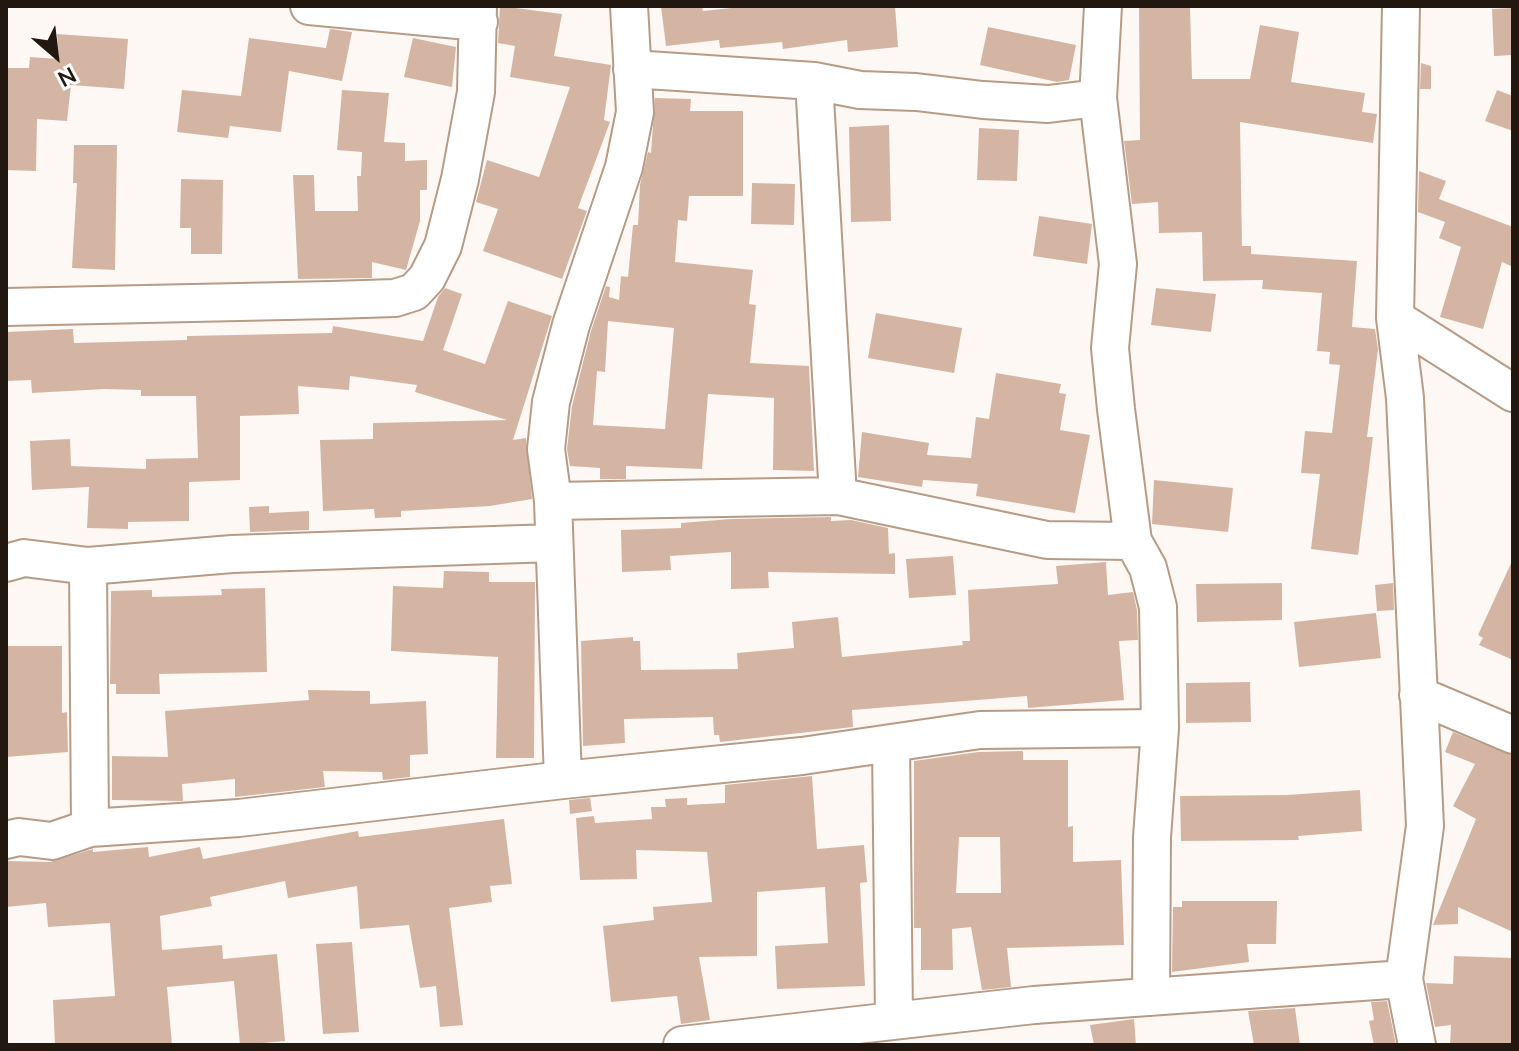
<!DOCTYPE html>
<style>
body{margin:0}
#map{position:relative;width:1519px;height:1051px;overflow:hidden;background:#fef8f4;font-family:Mulish,sans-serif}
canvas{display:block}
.frame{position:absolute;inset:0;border:8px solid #221810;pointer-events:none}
.north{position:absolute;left:16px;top:16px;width:80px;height:80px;-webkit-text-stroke:6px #fff;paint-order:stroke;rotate:152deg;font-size:22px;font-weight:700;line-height:32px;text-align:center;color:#221810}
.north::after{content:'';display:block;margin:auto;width:28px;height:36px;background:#221810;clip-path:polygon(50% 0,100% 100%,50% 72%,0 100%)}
</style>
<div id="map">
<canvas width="1519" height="1051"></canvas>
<div class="frame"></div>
<div class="north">N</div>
</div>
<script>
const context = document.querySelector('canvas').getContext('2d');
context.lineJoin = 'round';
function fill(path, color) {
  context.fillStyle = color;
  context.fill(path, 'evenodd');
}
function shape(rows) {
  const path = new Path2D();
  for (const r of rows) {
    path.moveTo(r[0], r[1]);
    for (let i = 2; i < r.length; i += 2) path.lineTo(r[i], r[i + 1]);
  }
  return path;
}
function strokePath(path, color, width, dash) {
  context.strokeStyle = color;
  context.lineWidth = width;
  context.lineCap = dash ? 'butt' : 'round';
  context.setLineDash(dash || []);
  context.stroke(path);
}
const building = shape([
 [500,6,562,14,554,56,611,65,604,120,610,122,578,208,587,211,562,279,483,251,498,209,476,202,487,160,539,177,570,87,510,77,515,46,498,43],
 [661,6,702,6,703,11,751,6,895,6,898,47,848,52,847,40,783,49,782,42,720,48,719,40,666,46],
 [1139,6,1190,6,1192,79,1250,79,1260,25,1299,32,1291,82,1365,93,1362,112,1377,114,1373,143,1240,122,1242,246,1251,246,1251,254,1357,261,1352,327,1375,329,1378,349,1367,437,1373,437,1358,555,1311,549,1320,474,1301,473,1305,431,1332,433,1340,365,1329,364,1330,352,1317,351,1322,293,1262,289,1263,280,1203,281,1202,232,1159,233,1158,202,1132,204,1124,141,1140,140],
 [1513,8,1513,55,1494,56,1492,9],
 [988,27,1076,45,1069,80,1057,82,980,65],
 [330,29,352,32,342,81,289,71,281,132,230,126,228,138,177,132,182,90,241,96,249,38,326,48],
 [57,34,128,39,124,89,71,85,67,121,37,119,36,171,6,170,6,68,29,68,30,57,59,59],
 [413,38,456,47,452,87,404,77],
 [1421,63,1431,66,1431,89,1420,89],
 [342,90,389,93,384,142,405,143,405,161,427,160,427,190,420,190,420,221,406,270,372,262,372,278,298,279,293,175,314,175,315,211,358,211,357,176,361,176,362,152,337,150],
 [1497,90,1513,96,1513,131,1485,121],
 [655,98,691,99,690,111,743,111,743,196,689,196,687,221,678,220,675,262,753,270,749,304,756,305,750,363,809,366,814,471,773,470,774,398,708,394,702,469,626,466,626,479,600,479,600,468,570,466,567,449,572,406,591,331,606,286,610,287,609,297,619,300,621,276,628,277,633,225,638,225,640,185,648,152,651,153],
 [608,321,674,328,665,429,593,425,597,371,605,372],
 [889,125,891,221,851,222,849,127],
 [979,128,1019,130,1017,181,977,180],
 [74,145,117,145,115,270,72,268,77,183,73,183],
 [1419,171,1446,181,1439,199,1513,227,1513,267,1502,262,1483,329,1440,317,1461,247,1439,238,1445,222,1418,212],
 [181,179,223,180,222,254,191,254,191,228,180,228],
 [752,183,795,184,794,225,751,224],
 [1039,216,1092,224,1087,264,1033,256],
 [445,288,462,294,443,350,485,364,508,301,552,316,513,440,526,438,532,499,490,506,401,511,401,517,375,518,374,509,323,511,320,440,373,439,373,423,507,420,415,392,417,385,350,376,349,390,298,386,299,414,240,416,240,480,189,482,189,521,128,522,128,529,87,528,89,487,32,490,30,441,70,439,71,466,146,469,146,459,198,458,196,396,141,396,141,390,105,389,32,393,31,380,6,381,6,332,73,329,74,343,187,340,187,336,332,333,333,326,423,341,438,297],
 [1156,288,1216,294,1211,332,1151,325],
 [876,313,962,328,954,373,868,358],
 [996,373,1061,384,1059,393,1066,394,1060,430,1090,435,1075,513,976,496,978,484,923,480,922,487,858,477,862,432,929,443,927,455,971,458,976,417,989,419],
 [1154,480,1233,488,1228,532,1152,524],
 [269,506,269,513,309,511,309,530,250,532,249,507],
 [831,517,831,521,851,520,888,528,889,554,895,553,895,574,768,572,769,588,731,589,731,552,670,556,671,570,622,572,621,530,681,528,681,523,731,519],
 [953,556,956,595,909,598,906,559],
 [1513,559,1513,660,1479,645,1483,638,1478,635],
 [1106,562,1108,595,1133,592,1137,610,1138,640,1119,641,1124,700,1028,708,1027,696,852,710,853,727,720,742,719,735,714,735,713,717,624,719,625,743,583,746,581,641,633,637,633,641,640,641,641,670,738,669,737,653,794,648,792,622,838,617,842,657,963,645,962,641,970,641,968,590,1058,584,1056,566],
 [444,571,489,572,489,582,535,582,534,758,496,758,498,657,391,651,393,586,443,588],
 [1282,583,1282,620,1197,622,1196,584],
 [1393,583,1394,610,1377,611,1375,585],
 [265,588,267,672,159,674,160,694,116,694,116,684,110,684,111,591,152,590,152,597,222,595,221,589],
 [1376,613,1381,658,1299,667,1294,622],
 [6,646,62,646,62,713,67,712,68,752,6,757],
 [1250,682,1251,722,1186,723,1186,683],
 [308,690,370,691,370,704,426,701,428,754,410,755,410,777,383,780,382,772,323,771,325,787,235,797,235,779,182,784,183,801,112,800,112,756,168,757,165,711,309,700],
 [1453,732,1513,756,1513,932,1458,907,1458,924,1433,925,1476,819,1453,806,1475,764,1445,752],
 [1023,751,1023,760,1068,760,1068,827,1073,826,1073,862,1121,860,1124,945,1007,948,1011,987,982,990,971,927,952,929,953,970,921,970,921,928,914,928,914,761,978,752],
 [959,837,1000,837,1001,893,956,893],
 [812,776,817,849,864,845,867,882,860,883,865,986,777,989,775,946,828,943,825,887,757,892,757,956,699,957,710,1020,681,1024,677,996,611,1002,603,926,654,920,653,907,712,902,707,852,636,850,637,879,580,880,576,818,594,816,595,823,652,819,651,807,666,807,665,799,687,798,687,805,725,803,725,785],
 [1360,790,1362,831,1298,836,1299,840,1181,841,1180,796,1287,795],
 [590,798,592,811,570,814,569,800],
 [504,819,512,884,490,886,492,902,449,908,463,1025,440,1027,436,986,420,988,409,925,360,929,357,886,288,898,285,881,210,897,212,906,160,916,162,950,222,945,223,959,277,954,285,1041,240,1045,234,981,167,987,172,1045,55,1045,53,1000,115,996,110,923,48,927,46,903,6,907,6,861,50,862,93,849,93,852,148,847,149,857,200,847,203,859,358,831,359,837],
 [1182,901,1277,901,1276,944,1247,944,1249,962,1172,972,1173,907,1182,907],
 [352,942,359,1032,323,1034,316,944],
 [1454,956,1513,958,1511,1045,1450,1045,1451,1025,1435,1027,1426,983,1453,984],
 [1387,1001,1396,1045,1374,1045,1369,1021,1374,1020,1371,1002],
 [1295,1008,1300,1045,1254,1045,1248,1011],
 [1134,1019,1136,1045,1094,1045,1090,1025]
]);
const minor = shape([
 [309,6,479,22],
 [1103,6,1098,98,1118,264,1110,348,1116,409,1133,541,1148,568,1158,607,1160,728,1152,837,1151,997],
 [1401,6,1395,318,1405,398,1425,826,1404,979,1417,1045],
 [632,69,814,81,860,90,916,92,983,100,1048,104,1098,98],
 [814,81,838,496],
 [6,307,332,300,395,298,414,292,427,278,443,246,460,179,476,92,478,6],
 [1395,318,1513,393],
 [553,501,838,496,1047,540,1133,541],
 [6,563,24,558,88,566,232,554,552,543],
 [88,566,90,828],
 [1418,695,1513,735],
 [891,743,894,1019],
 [563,780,553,501,546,449,551,402,571,325,624,167,635,112,629,6],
 [6,840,19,837,52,841,90,828,239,818,563,780,802,756,980,730,1160,728],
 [682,1045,1034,1005,1404,979]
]);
fill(building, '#d4b5a4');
strokePath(minor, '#b69b86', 40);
strokePath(minor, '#fff', 36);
</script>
